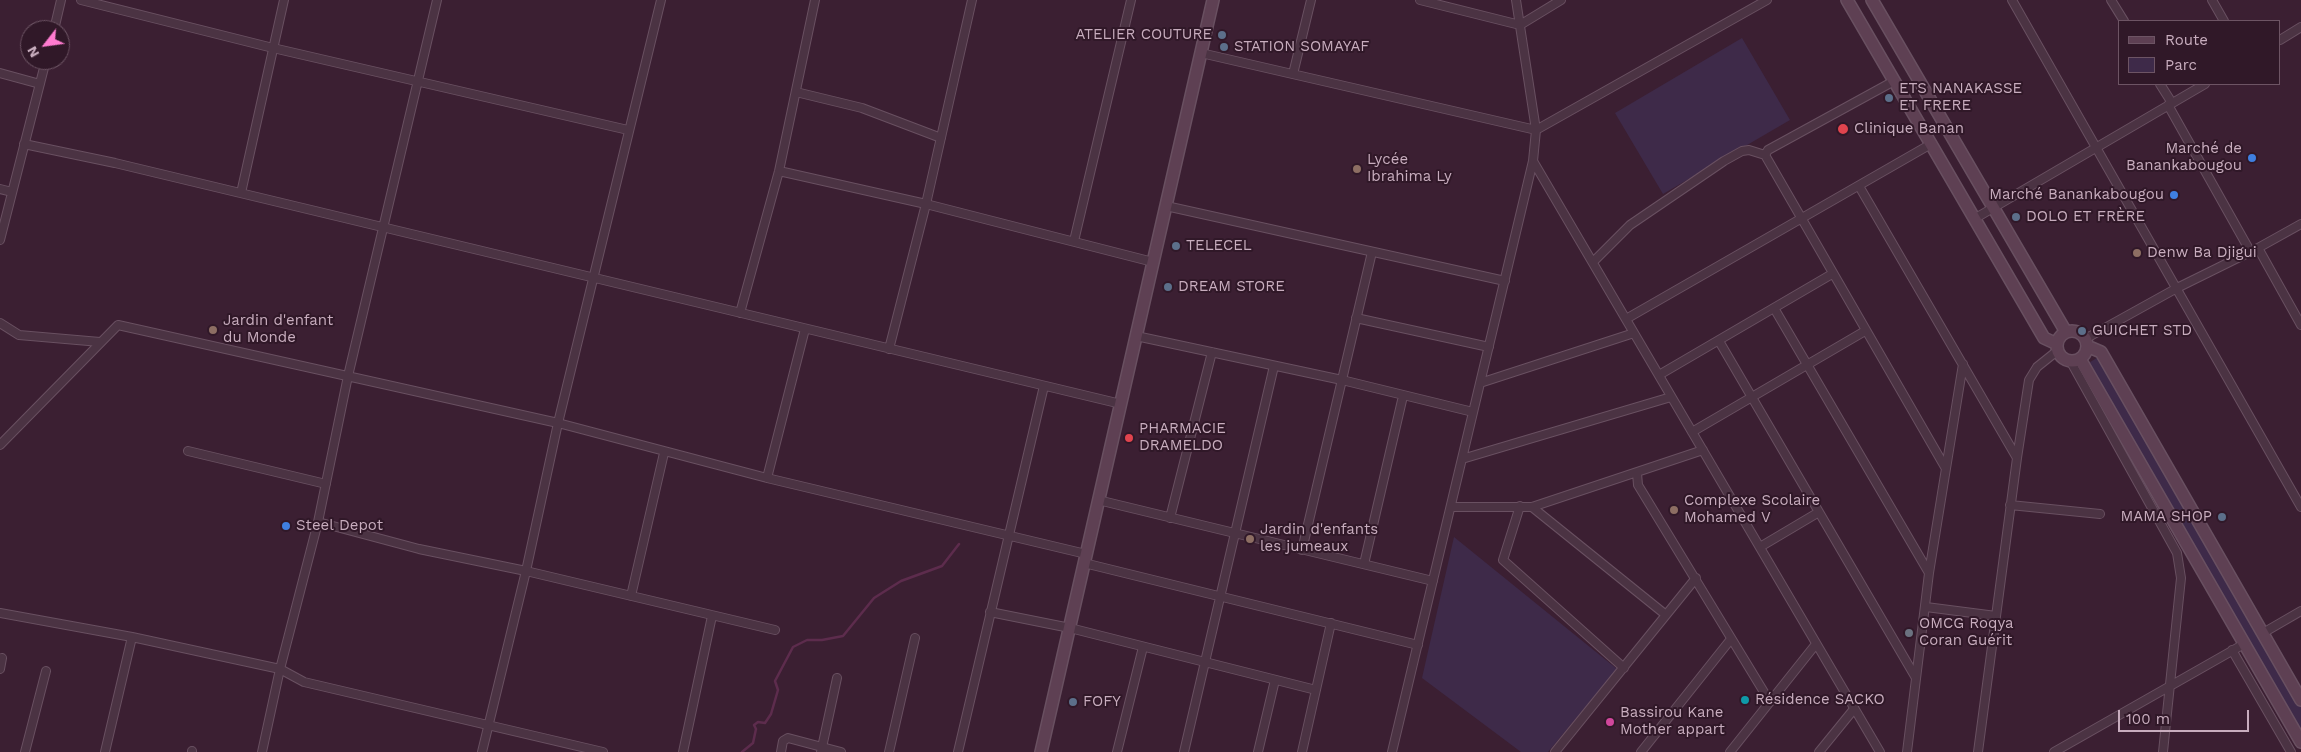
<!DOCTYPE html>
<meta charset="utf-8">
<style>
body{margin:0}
#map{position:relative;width:2301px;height:752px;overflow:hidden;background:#3b1f32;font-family:"Work Sans",sans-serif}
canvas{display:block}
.legend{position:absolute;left:2118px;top:20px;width:162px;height:65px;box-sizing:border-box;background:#301828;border:1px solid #6d5464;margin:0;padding:6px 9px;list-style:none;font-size:15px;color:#c8adbe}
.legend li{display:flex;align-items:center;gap:10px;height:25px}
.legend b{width:25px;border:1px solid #6d5464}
.north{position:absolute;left:20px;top:20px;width:50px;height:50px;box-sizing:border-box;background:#301828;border:1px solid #6d5464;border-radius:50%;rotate:240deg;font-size:14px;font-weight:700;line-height:20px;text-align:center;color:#c8adbe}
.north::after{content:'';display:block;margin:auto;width:18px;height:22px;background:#ff7bd0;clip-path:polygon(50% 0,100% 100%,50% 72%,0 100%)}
.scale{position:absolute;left:2118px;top:710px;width:131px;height:22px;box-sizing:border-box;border:2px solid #c8adbe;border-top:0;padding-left:6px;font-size:15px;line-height:18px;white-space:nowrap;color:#c8adbe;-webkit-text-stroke:4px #301828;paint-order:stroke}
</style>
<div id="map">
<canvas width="2301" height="752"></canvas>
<ul class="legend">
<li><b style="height:6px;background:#5e4053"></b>Route</li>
<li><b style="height:14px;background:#3e2a49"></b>Parc</li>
</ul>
<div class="north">N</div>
<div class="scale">100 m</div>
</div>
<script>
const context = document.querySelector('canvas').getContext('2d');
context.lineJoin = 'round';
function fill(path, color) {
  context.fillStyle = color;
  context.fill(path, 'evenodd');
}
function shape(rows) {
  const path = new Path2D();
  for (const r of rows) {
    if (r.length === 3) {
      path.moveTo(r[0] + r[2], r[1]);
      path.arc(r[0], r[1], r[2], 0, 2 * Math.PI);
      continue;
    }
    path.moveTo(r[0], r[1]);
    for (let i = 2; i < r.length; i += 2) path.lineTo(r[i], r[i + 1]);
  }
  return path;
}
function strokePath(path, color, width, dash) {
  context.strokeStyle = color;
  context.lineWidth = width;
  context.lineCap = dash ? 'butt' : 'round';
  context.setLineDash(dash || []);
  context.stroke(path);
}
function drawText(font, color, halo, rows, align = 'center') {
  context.font = font + ' "Work Sans",sans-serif';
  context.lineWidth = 4;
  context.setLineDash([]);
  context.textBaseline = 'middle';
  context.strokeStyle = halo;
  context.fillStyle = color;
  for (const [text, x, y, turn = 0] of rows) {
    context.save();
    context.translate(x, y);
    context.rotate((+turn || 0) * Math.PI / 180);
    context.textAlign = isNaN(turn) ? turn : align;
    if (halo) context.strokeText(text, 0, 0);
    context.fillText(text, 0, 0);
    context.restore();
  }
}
const green = shape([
 [1742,38,1790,120,1663,194,1615,113],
 [2100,356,2301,707,2301,735,2087,364],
 [1454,537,1617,669,1548,752,1521,752,1422,678]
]);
const stream = shape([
 [742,752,753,743,756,729,754,725,758,722,765,723,771,714,778,690,775,681,793,647,807,640,822,640,843,636,874,598,901,581,942,566,959,544]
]);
const minor = shape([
 [81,0,273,48,628,130],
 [1420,0,1520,25,1561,0],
 [2012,0,2301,507],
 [2111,0,2124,21],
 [2212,0,2224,21],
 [54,30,61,0],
 [2280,40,2301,27],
 [1201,53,1536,130,1767,0],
 [0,73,40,84],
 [1293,74,1311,0],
 [1894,81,1768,150,1765,155,1945,467],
 [2160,84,2172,103],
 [796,92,862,108,941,138],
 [2168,105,2250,251],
 [24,144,115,163,1121,404],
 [1533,161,1880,752],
 [779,171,926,204,1153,262],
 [1859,186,2017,458],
 [0,189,12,192],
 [241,193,284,0],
 [1166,206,1505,281],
 [1974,219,2205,84],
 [0,240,46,60],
 [1074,241,1131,0],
 [2258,248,2301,325],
 [1593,262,1630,225,1724,161,1742,151,1749,150,1765,155],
 [1774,308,1929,573],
 [740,313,779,171,815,0],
 [1356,318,1489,347],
 [1626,319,1931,144],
 [0,323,19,335,100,342],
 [1136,336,1342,380,1473,412],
 [2085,339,2177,288,2258,248,2301,224],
 [1719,341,1916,678],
 [889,349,926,204,972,0],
 [2071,362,2177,553,2181,578,2163,752],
 [1659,375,1832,274],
 [1480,383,1634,333],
 [1692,432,1865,331],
 [0,445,118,325,558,423,767,478,1086,554],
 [188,451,326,484],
 [1462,459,1671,397],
 [1637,473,1638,485,1770,702],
 [767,478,805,329],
 [1098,500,1433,581],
 [2010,505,2100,514],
 [1520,506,1503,560,1624,668],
 [1451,507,1532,507,1703,450],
 [1532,507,1666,615],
 [1170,518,1212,352],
 [318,522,419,549,526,571,775,630],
 [1760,547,1819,512],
 [1302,550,1372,252],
 [1084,563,1418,645],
 [1364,564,1403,396],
 [631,596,664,453],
 [1926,607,1996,616],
 [990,612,1070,628,1316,690],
 [0,613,132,637,280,669,304,682,603,752],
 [2263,633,2301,611],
 [2232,650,2291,752],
 [0,669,2,658],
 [25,752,46,671],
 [105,752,132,637],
 [192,752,192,751],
 [262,752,280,669,318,522,348,376,437,0],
 [482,752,526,571,558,423,661,0],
 [683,752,712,616],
 [781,752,783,741,788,738,841,752],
 [821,752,837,678],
 [889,752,915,638],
 [958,752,1044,386],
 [1117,752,1143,647],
 [1184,752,1274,366],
 [1258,752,1275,680],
 [1302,752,1331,623],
 [1392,752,1533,161,1536,130,1516,0],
 [1555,752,1696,578],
 [1641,752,1731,639],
 [1730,752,1816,644],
 [1819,752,1854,709],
 [1907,752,1929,573,1963,364],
 [1978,752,2017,458,2029,380,2037,367,2057,351],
 [2054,752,2244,644]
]);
const secondary = shape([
 [1847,0,2044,338,2057,344],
 [1872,0,2066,332],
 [2072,346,15],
 [2087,346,2101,352,2301,700],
 [2080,359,2301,742],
 [1041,752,1213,0]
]);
const markers = [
 [1222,35,5,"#5c6f8a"],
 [1224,47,5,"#5c6f8a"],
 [1889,98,5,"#5c6f8a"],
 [1843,129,6,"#e0444e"],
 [2252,158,5,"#3f7fe0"],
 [1357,169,5,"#8d6e63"],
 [2174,195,5,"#3f7fe0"],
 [2016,217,5,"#5c6f8a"],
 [1176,246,5,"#5c6f8a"],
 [2137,253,5,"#8d6e63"],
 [1168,287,5,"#5c6f8a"],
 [213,330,5,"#8d6e63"],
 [2082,331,5,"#5c6f8a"],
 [1129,438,5,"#e0444e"],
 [1674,510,5,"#8d6e63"],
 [2222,517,5,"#5c6f8a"],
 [286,526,5,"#3f7fe0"],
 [1250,539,5,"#8d6e63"],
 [1909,633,5,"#6b7280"],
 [1745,700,5,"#0f9aa8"],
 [1073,702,5,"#5c6f8a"],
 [1610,722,5,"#d1479c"]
];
const poiNames = [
 ["ATELIER COUTURE",1212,35,"right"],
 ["STATION SOMAYAF",1234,47],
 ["ETS NANAKASSE",1899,89],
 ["ET FRERE",1899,106],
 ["Clinique Banan",1854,129],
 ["Marché de",2242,149,"right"],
 ["Banankabougou",2242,166,"right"],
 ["Lycée",1367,160],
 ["Ibrahima Ly",1367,177],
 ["Marché Banankabougou",2164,195,"right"],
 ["DOLO ET FRÈRE",2026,217],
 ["TELECEL",1186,246],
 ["Denw Ba Djigui",2147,253],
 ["DREAM STORE",1178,287],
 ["Jardin d'enfant",223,321],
 ["du Monde",223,338],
 ["GUICHET STD",2092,331],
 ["PHARMACIE",1139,429],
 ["DRAMELDO",1139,446],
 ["Complexe Scolaire",1684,501],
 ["Mohamed V",1684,518],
 ["MAMA SHOP",2212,517,"right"],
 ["Steel Depot",296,526],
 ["Jardin d'enfants",1260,530],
 ["les jumeaux",1260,547],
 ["OMCG Roqya",1919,624],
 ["Coran Guérit",1919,641],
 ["Résidence SACKO",1755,700],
 ["FOFY",1083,702],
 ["Bassirou Kane",1620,713],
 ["Mother appart",1620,730]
];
fill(green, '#3e2a49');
strokePath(stream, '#5d2c4d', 2.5);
strokePath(minor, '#695061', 10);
strokePath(secondary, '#695061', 14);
strokePath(minor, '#4b3343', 8);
strokePath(secondary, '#5e4053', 11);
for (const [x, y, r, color] of markers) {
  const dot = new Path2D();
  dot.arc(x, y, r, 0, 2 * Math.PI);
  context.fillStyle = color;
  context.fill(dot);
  strokePath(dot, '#301828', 2);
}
drawText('15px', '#c8adbe', '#301828', poiNames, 'left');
</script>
